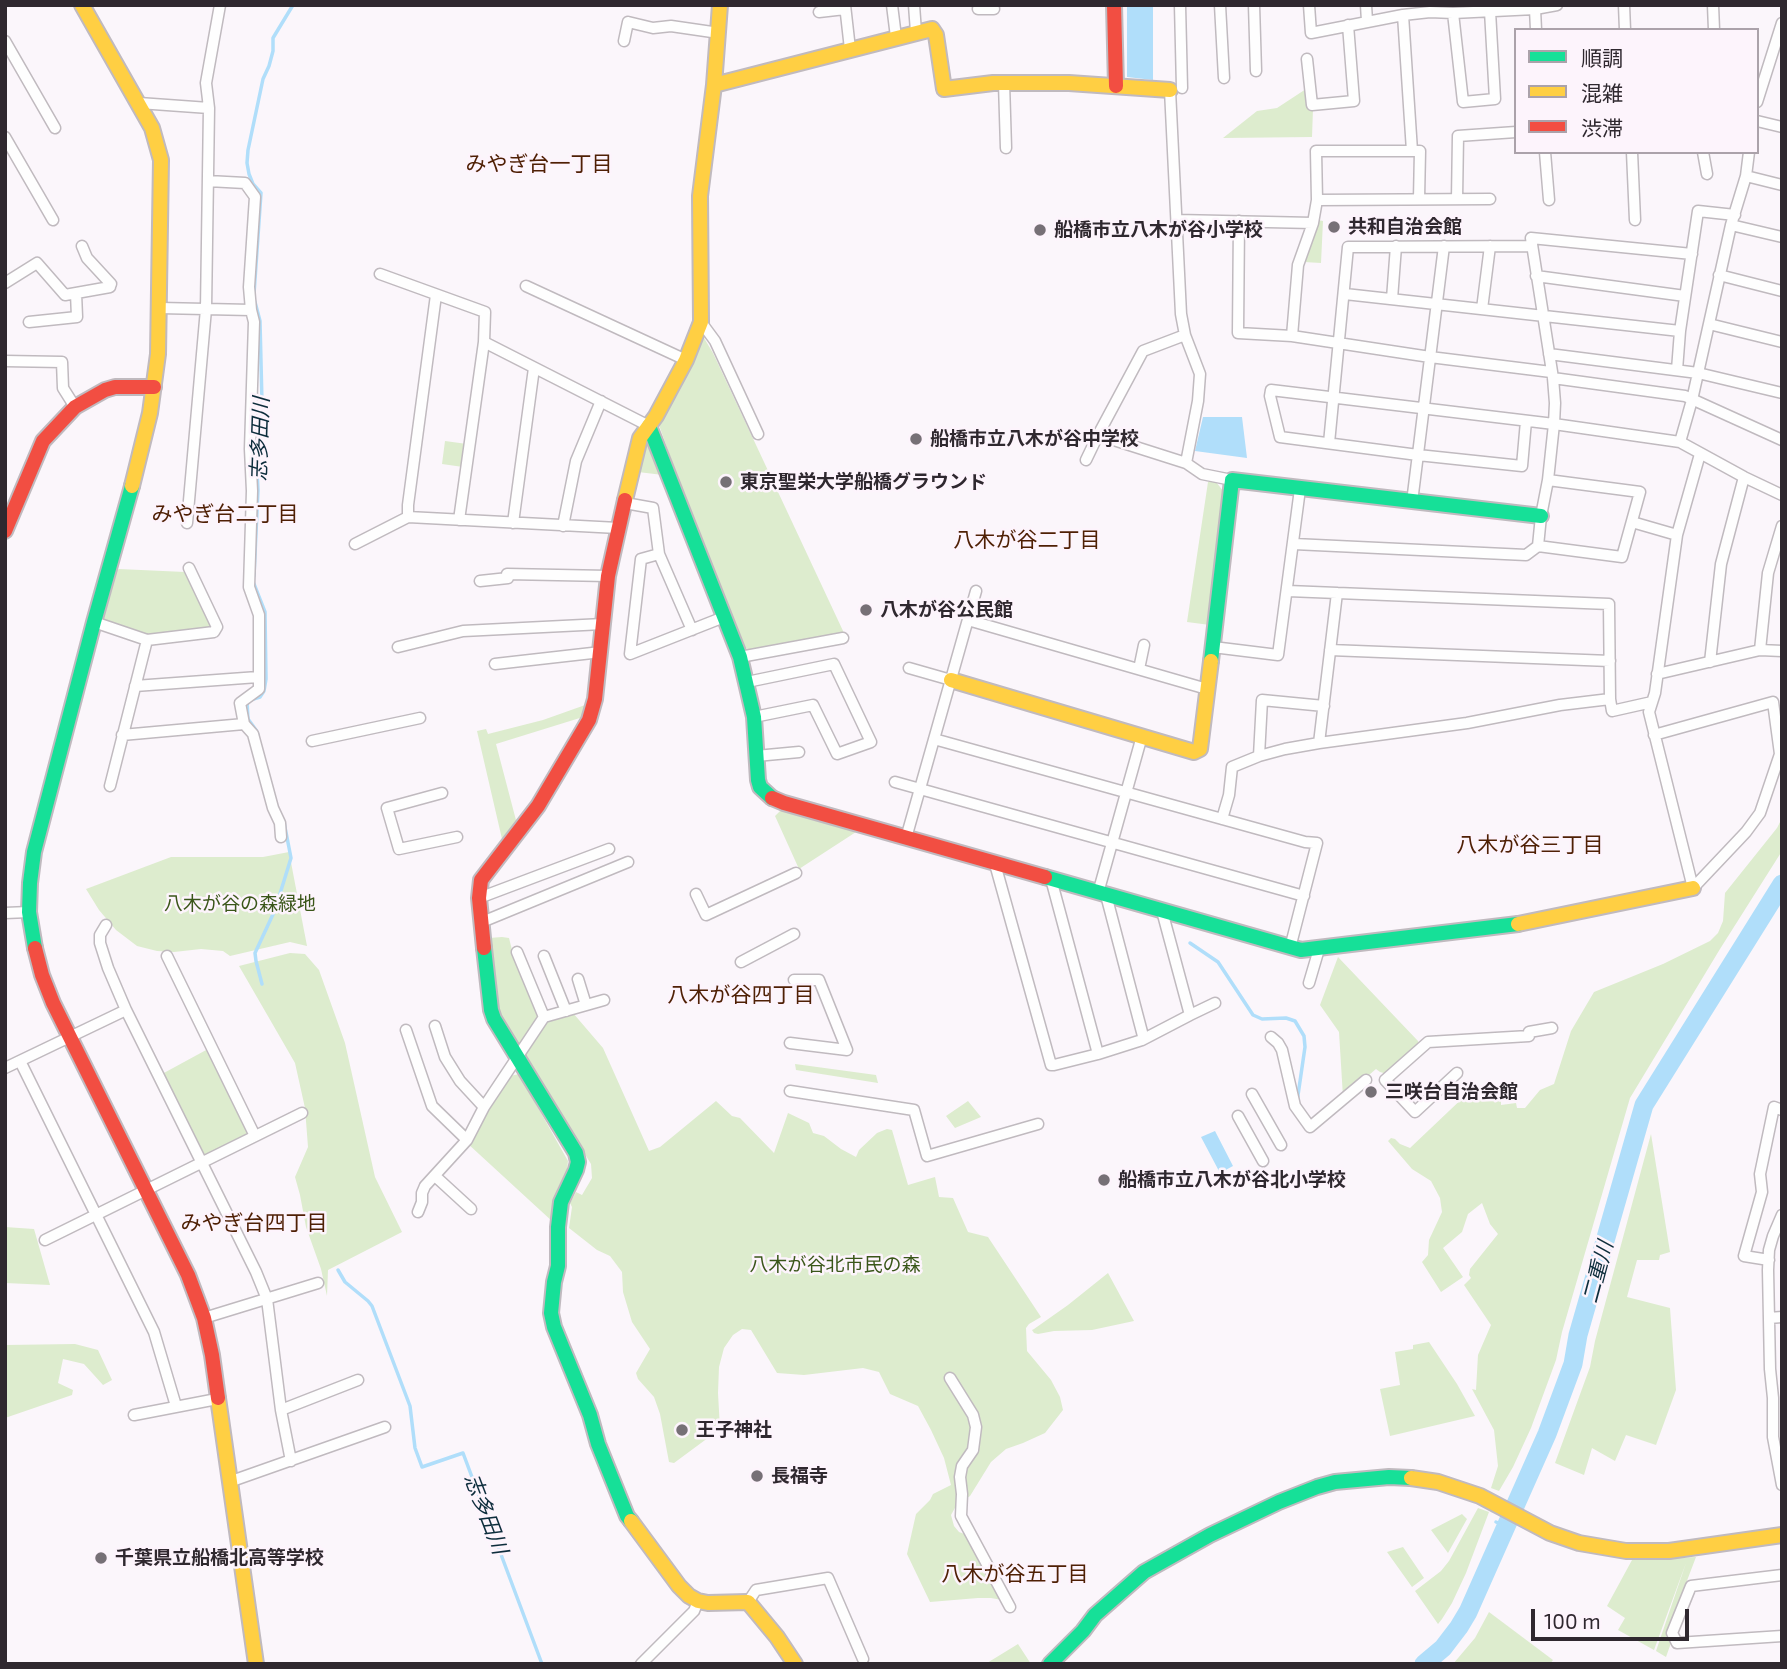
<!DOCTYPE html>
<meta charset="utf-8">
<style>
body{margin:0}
#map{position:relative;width:1787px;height:1669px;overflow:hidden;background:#fbf6fb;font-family:"Exo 2","Noto Sans JP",sans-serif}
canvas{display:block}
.frame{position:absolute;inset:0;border:7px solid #2f282f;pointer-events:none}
.legend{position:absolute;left:1514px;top:28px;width:245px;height:126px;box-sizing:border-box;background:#fdf4fc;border:2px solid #aba2aa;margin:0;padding:9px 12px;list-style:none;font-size:21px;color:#2f282f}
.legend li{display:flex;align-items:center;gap:14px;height:35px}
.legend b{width:35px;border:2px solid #aba2aa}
.scale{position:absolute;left:1531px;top:1609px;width:158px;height:32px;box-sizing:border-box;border:4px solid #2f282f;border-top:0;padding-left:9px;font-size:21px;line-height:24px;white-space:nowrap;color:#2f282f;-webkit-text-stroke:5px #fdf4fc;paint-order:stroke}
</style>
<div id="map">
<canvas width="1787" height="1669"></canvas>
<div class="frame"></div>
<ul class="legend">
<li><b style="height:9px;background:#16e098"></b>順調</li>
<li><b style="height:9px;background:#ffcf43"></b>混雑</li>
<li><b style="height:9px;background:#f24e42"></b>渋滞</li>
</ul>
<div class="scale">100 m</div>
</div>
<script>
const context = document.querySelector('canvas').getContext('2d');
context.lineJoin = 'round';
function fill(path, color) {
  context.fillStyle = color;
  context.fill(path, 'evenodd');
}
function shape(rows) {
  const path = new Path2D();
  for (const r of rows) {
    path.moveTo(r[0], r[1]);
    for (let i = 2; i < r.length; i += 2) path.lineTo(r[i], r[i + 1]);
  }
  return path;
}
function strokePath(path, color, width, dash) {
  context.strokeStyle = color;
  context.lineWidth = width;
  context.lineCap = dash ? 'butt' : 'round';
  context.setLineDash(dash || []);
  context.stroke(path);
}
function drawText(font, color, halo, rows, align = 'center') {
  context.font = font + ' "Exo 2","Noto Sans JP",sans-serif';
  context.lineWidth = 5;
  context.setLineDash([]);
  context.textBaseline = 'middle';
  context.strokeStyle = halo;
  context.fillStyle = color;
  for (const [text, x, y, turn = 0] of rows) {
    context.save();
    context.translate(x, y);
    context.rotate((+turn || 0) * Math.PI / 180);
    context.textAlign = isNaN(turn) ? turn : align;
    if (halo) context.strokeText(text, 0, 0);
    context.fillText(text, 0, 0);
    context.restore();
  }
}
const green = shape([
 [1306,89,1313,109,1312,137,1223,138,1257,111,1277,108],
 [1318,220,1323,221,1321,263,1304,262],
 [704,338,713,353,844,633,751,651,744,647,699,538,659,425,680,390],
 [445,441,467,444,463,467,442,464],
 [644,445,652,445,663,475,638,472],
 [1208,482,1216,482,1224,492,1210,625,1187,622],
 [119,569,185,572,212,624,211,630,145,635,105,623,101,618,113,572],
 [588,704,583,717,496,744,517,824,502,839,477,731,486,729,488,734,543,720],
 [781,810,856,832,799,869,775,816],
 [1782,818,1782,851,1720,949,1630,1098,1562,1332,1556,1360,1531,1428,1513,1467,1499,1491,1491,1488,1498,1466,1494,1430,1472,1389,1476,1390,1478,1355,1491,1325,1464,1285,1471,1278,1469,1275,1470,1269,1498,1234,1490,1224,1482,1203,1468,1214,1462,1232,1443,1248,1463,1277,1441,1292,1422,1262,1428,1255,1429,1240,1442,1212,1440,1198,1431,1181,1412,1169,1388,1141,1391,1138,1395,1139,1400,1144,1410,1148,1469,1092,1501,1087,1501,1105,1516,1103,1517,1108,1525,1108,1540,1090,1554,1084,1571,1031,1594,992,1663,964,1710,941,1718,933,1723,921,1725,893,1777,828],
 [289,852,307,946,290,942,230,956,223,951,201,949,174,952,157,951,137,946,116,930,99,910,86,889,171,857,263,857],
 [502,937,509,938,513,954,539,1014,573,1013,603,1048,649,1151,660,1147,716,1101,732,1116,740,1118,774,1153,788,1113,809,1123,813,1133,824,1136,841,1149,856,1157,859,1150,877,1133,887,1129,892,1130,908,1185,935,1177,939,1197,953,1198,968,1232,988,1237,1041,1317,1029,1324,1026,1328,1027,1351,1051,1380,1060,1397,1063,1410,1045,1433,1023,1443,1006,1449,991,1462,970,1496,956,1506,951,1515,954,1526,959,1532,967,1535,1002,1600,991,1598,978,1598,930,1602,907,1554,916,1514,930,1500,933,1494,951,1485,944,1458,931,1430,918,1406,890,1394,879,1372,863,1368,804,1375,777,1373,751,1330,742,1329,733,1335,724,1348,719,1367,718,1393,720,1429,674,1463,669,1462,660,1414,654,1397,638,1379,636,1373,650,1349,632,1322,623,1292,622,1272,610,1256,597,1250,569,1228,572,1207,570,1203,576,1192,582,1195,592,1178,591,1164,503,1021,499,1009,489,938],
 [290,953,305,954,319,970,345,1043,375,1177,402,1232,328,1270,327,1296,321,1269,306,1227,300,1195,295,1177,308,1147,305,1108,295,1063,239,966],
 [1338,957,1418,1041,1419,1044,1387,1074,1380,1072,1376,1069,1343,1097,1339,1032,1320,1005],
 [208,1049,249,1131,248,1136,207,1157,203,1154,162,1074],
 [795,1064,876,1075,878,1083,796,1070],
 [519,1074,568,1161,567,1170,557,1190,553,1222,467,1143,510,1076],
 [968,1101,981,1117,955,1128,946,1116],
 [1651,1134,1670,1252,1660,1255,1659,1260,1637,1260,1627,1297,1670,1308,1676,1390,1656,1445,1626,1435,1615,1461,1592,1448,1584,1475,1555,1463,1590,1367,1595,1341],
 [5,1227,34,1229,50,1285,5,1283],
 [1108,1273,1134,1321,1092,1330,1054,1331,1038,1334,1034,1333,1032,1330,1034,1329,1068,1305],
 [1429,1342,1457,1384,1475,1416,1390,1436,1380,1389,1400,1385,1395,1352,1413,1349,1413,1345],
 [75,1344,98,1350,112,1380,103,1385,84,1364,63,1359,58,1383,73,1390,72,1395,5,1418,5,1345],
 [1478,1508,1489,1512,1466,1573,1452,1603,1442,1619,1438,1624,1415,1591,1441,1571,1449,1561],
 [1462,1514,1467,1519,1448,1553,1431,1530],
 [1403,1547,1424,1578,1412,1587,1387,1552],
 [1696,1557,1666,1636,1671,1643,1666,1657,1656,1651,1686,1563,1654,1650,1618,1630,1625,1618,1607,1606,1632,1560],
 [1489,1612,1553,1660,1550,1664,1453,1664,1475,1638],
 [1018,1644,1031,1664,987,1664,987,1663]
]);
const water = shape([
 [1127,5,1153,5,1153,80,1127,77],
 [1203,417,1242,417,1247,458,1195,451],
 [1215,1131,1233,1166,1220,1173,1201,1137]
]);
const stream = shape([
 [254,294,261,193,253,184,249,174,247,163,248,150,263,79,269,66,273,51,273,38,293,5],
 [254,576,258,490,257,470,262,403,260,321,255,302],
 [254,584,265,612,266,679,264,691,260,697,247,701,248,719,256,730,258,735],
 [1190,943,1218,962,1253,1015,1262,1019,1286,1018,1295,1021,1304,1036,1305,1047,1297,1102],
 [262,984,256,961,255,953,275,910,291,858,284,822],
 [338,1270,345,1282,368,1301,372,1306,410,1406,415,1448,422,1467,463,1453,542,1664],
 [1496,1522,1506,1526]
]);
const river = shape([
 [1424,1664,1443,1648,1459,1627,1468,1612,1547,1434,1573,1364,1578,1335,1644,1105,1782,884]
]);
const street = shape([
 [845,5,850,49],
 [892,5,896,37],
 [914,5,916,32],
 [1180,5,1182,88],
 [1220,5,1224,78],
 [1254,5,1256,71],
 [1309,5,1311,33,1403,15,1430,12,1453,13,1535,9,1557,5],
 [1366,5,1367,21],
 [1624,5,1625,30],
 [1713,5,1714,30],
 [978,9,994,9],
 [1535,9,1536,30],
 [819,12,845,9],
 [1453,13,1463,102,1495,99,1490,11],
 [1403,15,1412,151],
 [5,41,55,128],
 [624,41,628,22,653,28,671,26,719,33],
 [1307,59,1312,105,1354,101,1348,25],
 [1004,83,1006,148],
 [1170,90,1181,314,1185,335,1200,374,1198,401,1186,463],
 [1757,102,1782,23],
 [139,103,209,108],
 [1757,121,1782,127],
 [5,137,53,220],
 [1545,152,1549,200],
 [1632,152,1635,220],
 [1703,152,1707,174],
 [1746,176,1782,185],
 [208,181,245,183,255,197,249,287,251,310,254,322,250,449,252,491,249,587,259,615,259,689,240,703,244,724,253,734,273,808,280,823,281,837],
 [1457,199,1458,136,1516,132],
 [1317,200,1490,199],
 [1177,220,1313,223],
 [1239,221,1238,333,1292,336,1430,357,1551,372],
 [1731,225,1782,237],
 [82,246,87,258,111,284],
 [380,274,485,312,484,342,459,520],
 [1719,275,1782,291],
 [1536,276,1685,296],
 [5,283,37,263,65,295,110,287],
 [526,286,686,360],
 [1345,294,1680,331],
 [1392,299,1396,246],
 [160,308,251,310],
 [1482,309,1490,246],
 [29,322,77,317,76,293],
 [701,322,715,341,758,434],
 [1709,324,1782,342],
 [1292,336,1298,265,1313,223,1317,200,1316,151,1420,151,1419,199],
 [484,342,649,426],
 [1549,354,1698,373,1782,393],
 [5,361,62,362,63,388,75,407],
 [1677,370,1680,331,1698,211,1735,215],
 [1553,378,1685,396,1782,440],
 [1526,421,1522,466,1418,455,1280,437,1270,396,1271,390,1554,424,1680,442,1744,477,1782,495],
 [1098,435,1186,463,1202,474,1232,480],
 [1680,442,1692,400,1731,225,1746,176,1749,152],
 [1329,443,1348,247,1531,246],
 [1086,460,1098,435,1143,351,1185,335],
 [1412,502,1444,246],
 [625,503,653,508,659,554,692,630],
 [408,517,408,505,436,295],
 [1632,522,1677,535],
 [187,523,206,309,209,108,206,83,220,5],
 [513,523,534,368],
 [563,526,576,461,601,401],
 [355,544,408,517,618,528],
 [1294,544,1526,555,1538,546,1541,516,1548,480,1554,424,1555,403,1553,378,1531,238,1692,254],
 [1538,546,1622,557,1640,492,1548,480],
 [659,554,641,559,630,654,724,617],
 [480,581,508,578,507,574,608,576],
 [1288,591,1609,604,1610,699,1612,711,1652,702],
 [968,620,1207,689],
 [94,622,147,640,214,632,217,627,189,568],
 [398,647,463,631,603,624],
 [1213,647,1278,655,1300,489],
 [1330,650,1610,661],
 [1760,650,1768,573,1782,526],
 [740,657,843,638],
 [1710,662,1721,564,1744,477],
 [495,664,601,652],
 [909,668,951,680],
 [1139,669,1144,645],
 [1657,674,1760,650,1782,651],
 [747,682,834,664,871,742,837,754,813,705,754,717],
 [135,686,258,677],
 [122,735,244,724],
 [1654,735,1773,702,1780,754,1760,813,1746,832,1693,888],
 [934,739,1305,842,1317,843,1290,948],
 [312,741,420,718],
 [1319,743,1337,593],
 [756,756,799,752],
 [1259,756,1262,700,1324,706],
 [895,782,1304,896],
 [110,786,147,640],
 [442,793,387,808,399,849,457,837],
 [1222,819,1229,795,1232,767,1259,756,1285,749,1319,743,1467,723,1560,705,1610,699],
 [906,838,976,591],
 [995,864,1051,1065,1054,1065,1098,1054,1142,1040,1143,1036,1106,895],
 [1051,879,1098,1054],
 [1693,888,1649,712,1655,693,1677,535,1700,454],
 [1098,893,1142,736],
 [696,894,706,915,796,873],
 [479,898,609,849],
 [5,913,29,912],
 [482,922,628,862],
 [106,925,100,935,100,943,108,968,126,1010,256,1272,267,1299,281,1410,291,1461],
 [517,952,544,1017],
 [167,956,255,1136],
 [544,956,566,1011],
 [741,962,794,934],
 [578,979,586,1005],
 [1309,983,1319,949],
 [1190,1015,1215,1003],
 [435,1026,445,1057,460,1081,484,1107],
 [406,1030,432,1106,467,1140],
 [1529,1032,1552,1028],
 [1271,1037,1278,1043,1282,1050,1295,1106,1310,1127,1366,1080],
 [1142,1040,1190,1015,1162,911],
 [790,1043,847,1050,819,980,794,980],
 [20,1061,154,1332,176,1406],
 [5,1068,126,1010],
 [1457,1073,1415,1112,1385,1080,1428,1042,1529,1036],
 [790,1091,914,1110,927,1156,1038,1124],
 [1252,1094,1281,1145],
 [1238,1116,1263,1161],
 [435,1176,471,1209],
 [418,1212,422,1202,422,1193,425,1186,467,1140,484,1107,544,1017,604,1000],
 [1782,1215,1773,1236,1769,1250,1768,1270,1770,1369,1773,1398,1773,1437,1782,1485],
 [45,1240,302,1113],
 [1769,1260,1744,1256,1762,1192,1760,1174,1774,1107,1782,1110],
 [204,1318,318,1283],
 [1769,1318,1782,1317],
 [950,1378,973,1415,976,1427,973,1450,962,1466,960,1477,962,1494,961,1516,1010,1607],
 [281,1410,358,1380],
 [134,1415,217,1399],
 [229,1482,385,1427],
 [1782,1575,1691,1586,1672,1633,1677,1643,1782,1636],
 [748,1602,756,1590,828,1578,863,1659],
 [641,1664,694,1611,698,1601]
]);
const fast = shape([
 [649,426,740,657,754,717,758,780,760,787,772,798],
 [1211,661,1232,480,1541,516],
 [1045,877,1301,950,1518,924],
 [35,948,29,912,30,883,34,852,94,622,132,486],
 [484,948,491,1010,494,1019,576,1153,578,1162,576,1170,561,1202,558,1227,558,1266,554,1282,551,1313,554,1327,590,1415,598,1444,627,1516,631,1521],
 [1050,1664,1083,1631,1095,1615,1144,1572,1210,1535,1279,1502,1317,1487,1335,1482,1389,1477,1411,1478]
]);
const slow = shape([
 [82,5,152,128,161,160,158,354,150,413,132,486],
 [714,85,932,29,936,35,944,89,993,83,1069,83,1170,90],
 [625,500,640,438,656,416,686,360,701,322,700,196,714,85,720,5],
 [951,680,1194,752,1200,749,1211,661],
 [1518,924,1693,888],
 [218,1398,256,1664],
 [1411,1478,1438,1482,1480,1496,1550,1533,1579,1543,1626,1551,1669,1551,1782,1535],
 [631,1521,679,1586,689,1596,698,1601,708,1603,748,1602,777,1637,795,1664]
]);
const jam = shape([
 [1114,5,1116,86],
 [5,531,43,441,75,407,105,390,115,387,154,387],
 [772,798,784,803,1045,877],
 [35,948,42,975,53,1003,188,1275,204,1318,212,1355,218,1398],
 [484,948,479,898,481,880,538,806,589,720,595,699,608,576,625,500]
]);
const markers = [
 [1334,227,7,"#767076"],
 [1040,230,7,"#767076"],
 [916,439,7,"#767076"],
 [726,482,7,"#767076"],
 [866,610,7,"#767076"],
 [1371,1092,7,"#767076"],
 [1104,1180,7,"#767076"],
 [682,1430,7,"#767076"],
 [757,1476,7,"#767076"],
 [101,1558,7,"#767076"]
];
const poiNames = [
 ["共和自治会館",1348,227],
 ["船橋市立八木が谷小学校",1054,230],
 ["船橋市立八木が谷中学校",930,439],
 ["東京聖栄大学船橋グラウンド",740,482],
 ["八木が谷公民館",880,610],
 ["三咲台自治会館",1385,1092],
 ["船橋市立八木が谷北小学校",1118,1180],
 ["王子神社",696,1430],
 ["長福寺",771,1476],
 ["千葉県立船橋北高等学校",115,1558]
];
const parkNames = [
 ["八木が谷の森緑地",240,904],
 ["八木が谷北市民の森",835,1265]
];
const neighbourhoodNames = [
 ["みやぎ台一丁目",539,164],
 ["みやぎ台二丁目",225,514],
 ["八木が谷二丁目",1027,540],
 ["八木が谷三丁目",1530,845],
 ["八木が谷四丁目",741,995],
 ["みやぎ台四丁目",254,1223],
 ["八木が谷五丁目",1015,1574]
];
const waterNames = [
 ["志多田川",260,439,-88],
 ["二重川",1598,1272,-75],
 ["志多田川",486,1514,69]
];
fill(green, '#ddecce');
fill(water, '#b0defa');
strokePath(stream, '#b0defa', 3.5);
strokePath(river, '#b0defa', 19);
strokePath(street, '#c0babf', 13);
strokePath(fast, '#c0babf', 18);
strokePath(slow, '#c0babf', 18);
strokePath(jam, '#c0babf', 18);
strokePath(street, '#fefefe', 10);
strokePath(fast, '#16e098', 14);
strokePath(slow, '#ffcf43', 14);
strokePath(jam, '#f24e42', 14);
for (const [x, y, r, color] of markers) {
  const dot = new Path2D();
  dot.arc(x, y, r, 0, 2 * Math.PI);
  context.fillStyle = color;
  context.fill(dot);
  strokePath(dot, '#fdf4fc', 2.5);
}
drawText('bold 19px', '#2f282f', '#fdf4fc', poiNames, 'left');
drawText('19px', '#3a5619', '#fdf4fc', parkNames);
drawText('21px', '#4f2005', '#fdf4fc', neighbourhoodNames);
drawText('italic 21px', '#0d2d3c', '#fdf4fc', waterNames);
</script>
